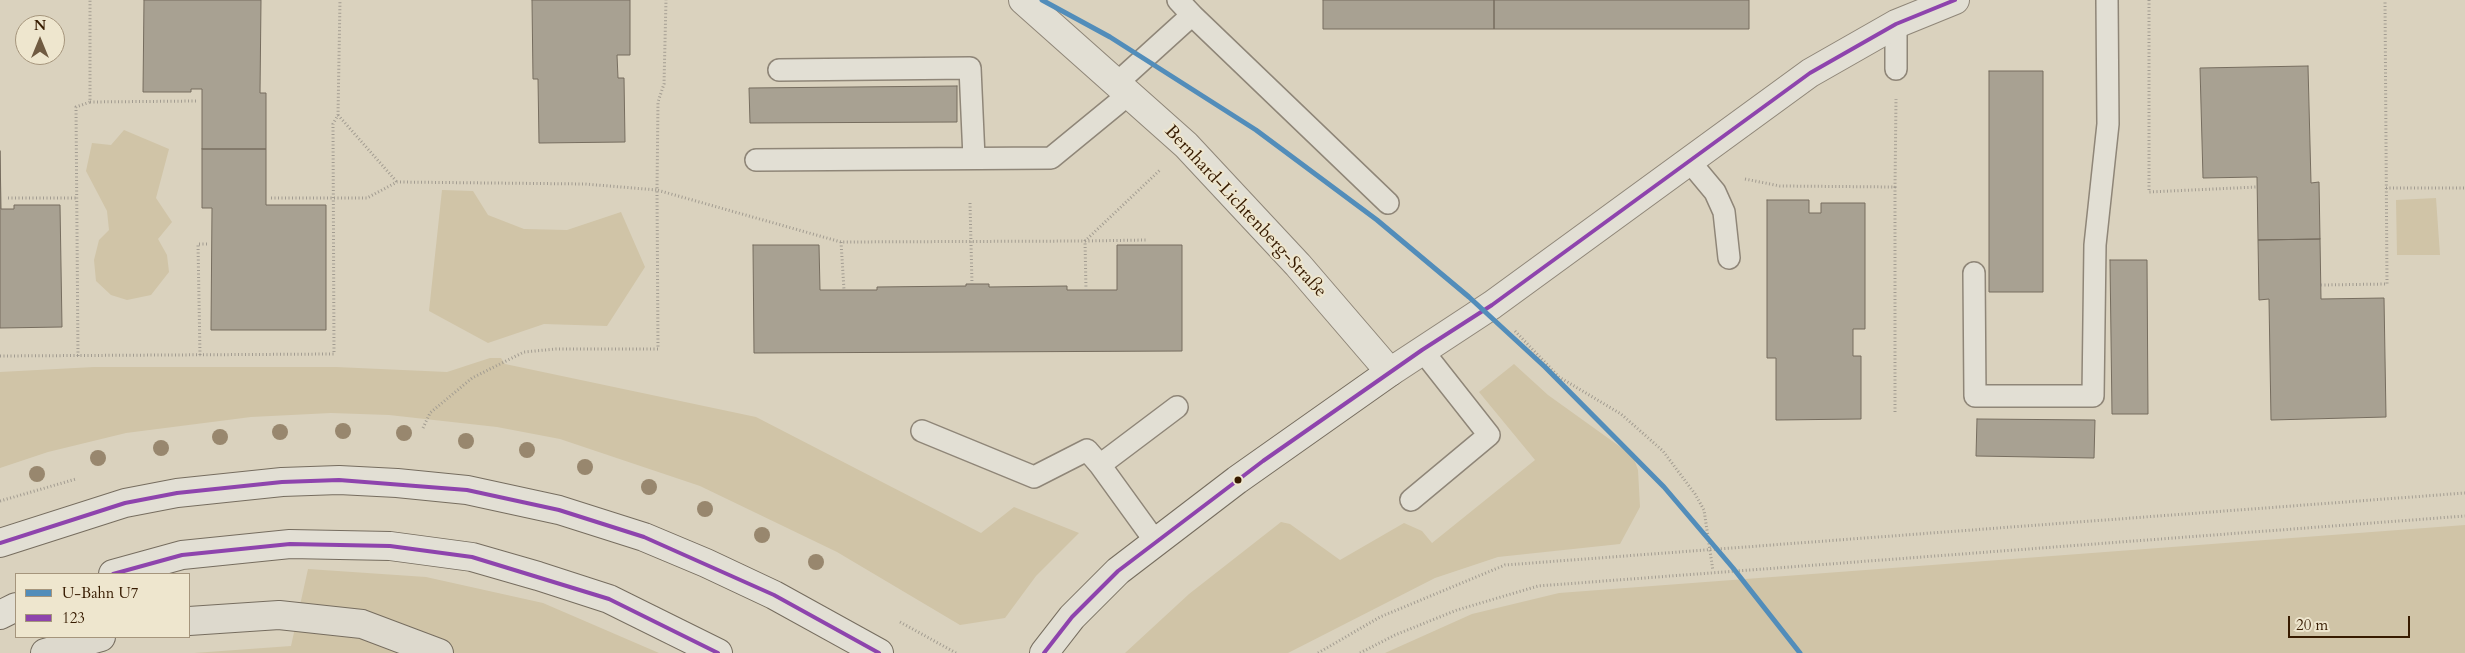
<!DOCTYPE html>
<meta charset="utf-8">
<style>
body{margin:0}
#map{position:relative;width:2465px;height:653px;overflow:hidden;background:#dad2be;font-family:Cardo,serif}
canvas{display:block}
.legend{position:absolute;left:15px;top:573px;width:175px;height:65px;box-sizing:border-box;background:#eee6ce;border:1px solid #a5957c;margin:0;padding:6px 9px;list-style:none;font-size:15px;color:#371b00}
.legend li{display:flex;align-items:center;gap:10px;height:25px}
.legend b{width:25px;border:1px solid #a5957c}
.north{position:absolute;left:15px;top:15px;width:50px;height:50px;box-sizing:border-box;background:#eee6ce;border:1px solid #a5957c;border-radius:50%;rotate:0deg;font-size:14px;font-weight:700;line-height:20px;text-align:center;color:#371b00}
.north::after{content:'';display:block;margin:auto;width:18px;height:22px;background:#705b42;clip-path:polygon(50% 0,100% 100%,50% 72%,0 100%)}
.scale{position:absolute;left:2288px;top:616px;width:122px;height:22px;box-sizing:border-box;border:2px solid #371b00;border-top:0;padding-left:6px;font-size:15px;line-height:18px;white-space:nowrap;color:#371b00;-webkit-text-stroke:4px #eee6ce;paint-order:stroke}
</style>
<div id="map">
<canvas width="2465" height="653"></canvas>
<ul class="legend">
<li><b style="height:6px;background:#528dba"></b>U-Bahn U7</li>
<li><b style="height:6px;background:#8e44ad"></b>123</li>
</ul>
<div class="north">N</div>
<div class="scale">20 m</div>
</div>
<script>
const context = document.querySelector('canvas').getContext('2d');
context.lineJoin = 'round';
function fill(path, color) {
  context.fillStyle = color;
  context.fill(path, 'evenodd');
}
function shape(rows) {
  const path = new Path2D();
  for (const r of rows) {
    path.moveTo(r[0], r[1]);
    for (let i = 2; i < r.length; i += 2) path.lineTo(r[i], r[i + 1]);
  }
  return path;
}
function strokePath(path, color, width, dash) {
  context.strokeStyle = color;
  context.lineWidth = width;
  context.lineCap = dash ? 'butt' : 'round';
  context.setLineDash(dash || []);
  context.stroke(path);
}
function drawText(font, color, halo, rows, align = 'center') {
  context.font = font + ' Cardo,serif';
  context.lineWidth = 4;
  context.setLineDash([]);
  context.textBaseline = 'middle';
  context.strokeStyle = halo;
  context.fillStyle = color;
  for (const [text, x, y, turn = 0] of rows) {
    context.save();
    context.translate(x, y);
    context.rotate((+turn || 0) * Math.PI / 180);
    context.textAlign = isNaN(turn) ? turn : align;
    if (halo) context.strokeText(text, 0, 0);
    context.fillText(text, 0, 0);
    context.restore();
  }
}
const green = shape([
 [124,130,169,149,156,198,172,222,158,239,167,255,169,272,151,295,127,300,111,295,96,281,94,260,99,240,109,230,107,211,86,171,92,143,111,145],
 [442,190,473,191,488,215,524,229,567,230,621,212,645,267,607,326,544,324,488,343,429,311],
 [2436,198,2440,255,2397,255,2396,200],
 [490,358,501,358,505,364,756,417,981,533,1014,507,1079,533,1036,576,1005,618,960,625,837,552,700,486,560,439,497,427,389,415,331,413,251,417,126,433,48,452,0,468,0,372,94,367,336,367,447,372],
 [1514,364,1548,395,1633,456,1638,470,1640,507,1620,544,1498,557,1435,578,1288,653,1125,653,1189,594,1281,522,1290,524,1340,560,1404,523,1422,531,1432,543,1535,460,1479,392],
 [2465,525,2465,653,1385,653,1472,614,1559,593],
 [308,569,426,577,543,603,659,653,194,653,291,646]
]);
const building = shape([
 [144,0,261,0,260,93,266,93,266,149,202,149,202,89,191,89,191,92,143,92,144,0],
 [532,0,630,0,630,55,617,55,618,78,624,78,625,142,539,143,538,79,533,79,532,0],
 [1323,0,1494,0,1494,29,1323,29,1323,0],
 [1494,0,1749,0,1749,29,1494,29,1494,0],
 [2308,66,2311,183,2319,182,2320,239,2258,240,2257,177,2203,178,2200,68,2308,66],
 [1989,71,2043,71,2043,292,1989,292,1989,71],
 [957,86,957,122,750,123,749,88,957,86],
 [202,149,266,149,266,205,326,205,326,330,211,330,212,208,202,208,202,149],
 [0,151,1,209,14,209,14,205,60,205,62,327,0,328,0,151],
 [1767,200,1809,200,1809,213,1821,213,1821,203,1865,203,1865,329,1853,329,1853,356,1861,356,1861,419,1776,420,1776,358,1767,358,1767,200],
 [2320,239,2321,299,2384,298,2386,417,2271,420,2269,299,2259,300,2258,240,2320,239],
 [753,245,819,245,820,290,877,290,877,287,966,286,966,284,989,284,989,287,1067,286,1067,290,1117,290,1117,245,1182,245,1182,351,754,353,753,245],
 [2110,260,2147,260,2148,414,2112,414,2110,260],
 [1977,419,2095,420,2094,458,1976,456,1977,419]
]);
const path = shape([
 [2149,0,2149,192,2257,187],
 [90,102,197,101],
 [338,115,397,182],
 [1745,179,1780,186,1895,187,1896,99],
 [2386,188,2465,188],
 [8,198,77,198],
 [271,198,367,198,397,182,585,184,657,190,658,102,664,84,666,0],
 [970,203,972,284],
 [841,242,844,290],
 [2321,285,2387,284,2385,0],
 [1086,290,1085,241,1146,240],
 [1515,331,1559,377,1621,414,1663,451,1695,494,1704,510,1713,571],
 [200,355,198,244,208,244],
 [0,356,334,354,333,124,338,115,340,0],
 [78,356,76,107,90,102,90,0],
 [1895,412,1895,187],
 [423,428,430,413,472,378,524,352,556,349,658,349,657,190,841,242,1085,241,1161,169],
 [0,501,76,479],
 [900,622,956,653],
 [1318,653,1380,617,1505,565,2465,493],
 [1360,653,1395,635,1457,610,1538,586,2465,516]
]);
const lane = shape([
 [1178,0,1192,15],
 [1896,69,1896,24],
 [779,70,970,68,974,158],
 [1117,83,1192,15,1388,203],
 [756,160,1051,158,1129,94],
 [1690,162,1715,192,1724,212,1729,258],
 [1974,273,1975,396,2093,396,2095,245,2108,124,2107,0],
 [922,431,1034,477,1087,450,1100,465],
 [1411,500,1489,435,1422,350],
 [1155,541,1100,465,1177,407]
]);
const street = shape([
 [1023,0,1186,145,1298,265,1390,372,1492,305,1810,73,1896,24,1955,0]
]);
const secondary = shape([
 [0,543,125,503,177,493,282,482,339,480,397,483,467,490,559,510,644,537,706,563,774,595,879,653],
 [113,574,182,555,290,544,390,546,472,557,538,576,609,599,718,653],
 [0,615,16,607],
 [1044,653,1072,617,1118,571,1237,480,1390,372]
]);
const highway = shape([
 [189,621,279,615,362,624,439,653],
 [45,653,101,637]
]);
const bus1 = shape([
 [0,543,125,503,177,493,282,482,339,480,467,490,559,510,644,537,774,595,879,653],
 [113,574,182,555,290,544,390,546,472,557,609,599,718,653],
 [1044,653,1072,617,1118,571,1263,461,1422,350,1492,305,1810,73,1896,24,1955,0]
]);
const metro1 = shape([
 [1042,0,1110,37,1256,130,1377,220,1469,297,1545,367,1664,487,1733,568,1800,653]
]);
const trees = [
 [343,431],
 [280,432],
 [404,433],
 [220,437],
 [466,441],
 [161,448],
 [527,450],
 [98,458],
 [585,467],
 [37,474],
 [649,487],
 [705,509],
 [762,535],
 [816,562]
];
const markers = [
 [1238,480,4.5,"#371b00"]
];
const streetNames = [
 ["Bernhard-Lichtenberg-Straße",1245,212,47]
];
fill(green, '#d0c4a7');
fill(building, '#a8a192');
strokePath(building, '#766d5f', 1);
strokePath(lane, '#8f8678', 24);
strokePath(street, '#8f8678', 30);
strokePath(secondary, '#766d5f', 30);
strokePath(highway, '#766d5f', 30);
strokePath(path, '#a29c91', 3, [1, 2.5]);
strokePath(lane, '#e2dfd4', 21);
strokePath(street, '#e2dfd4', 28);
strokePath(secondary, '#e2dfd4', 28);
strokePath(highway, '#ddd9cd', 28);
strokePath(bus1, '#8e44ad', 4);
strokePath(metro1, '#528dba', 5);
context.fillStyle = '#98876e';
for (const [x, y] of trees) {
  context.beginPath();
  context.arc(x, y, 8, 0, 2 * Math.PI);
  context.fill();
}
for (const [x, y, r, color] of markers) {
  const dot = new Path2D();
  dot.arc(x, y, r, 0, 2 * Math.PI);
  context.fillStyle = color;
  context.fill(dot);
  strokePath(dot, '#eee6ce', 2);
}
drawText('18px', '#371b00', '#eee6ce', streetNames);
</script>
